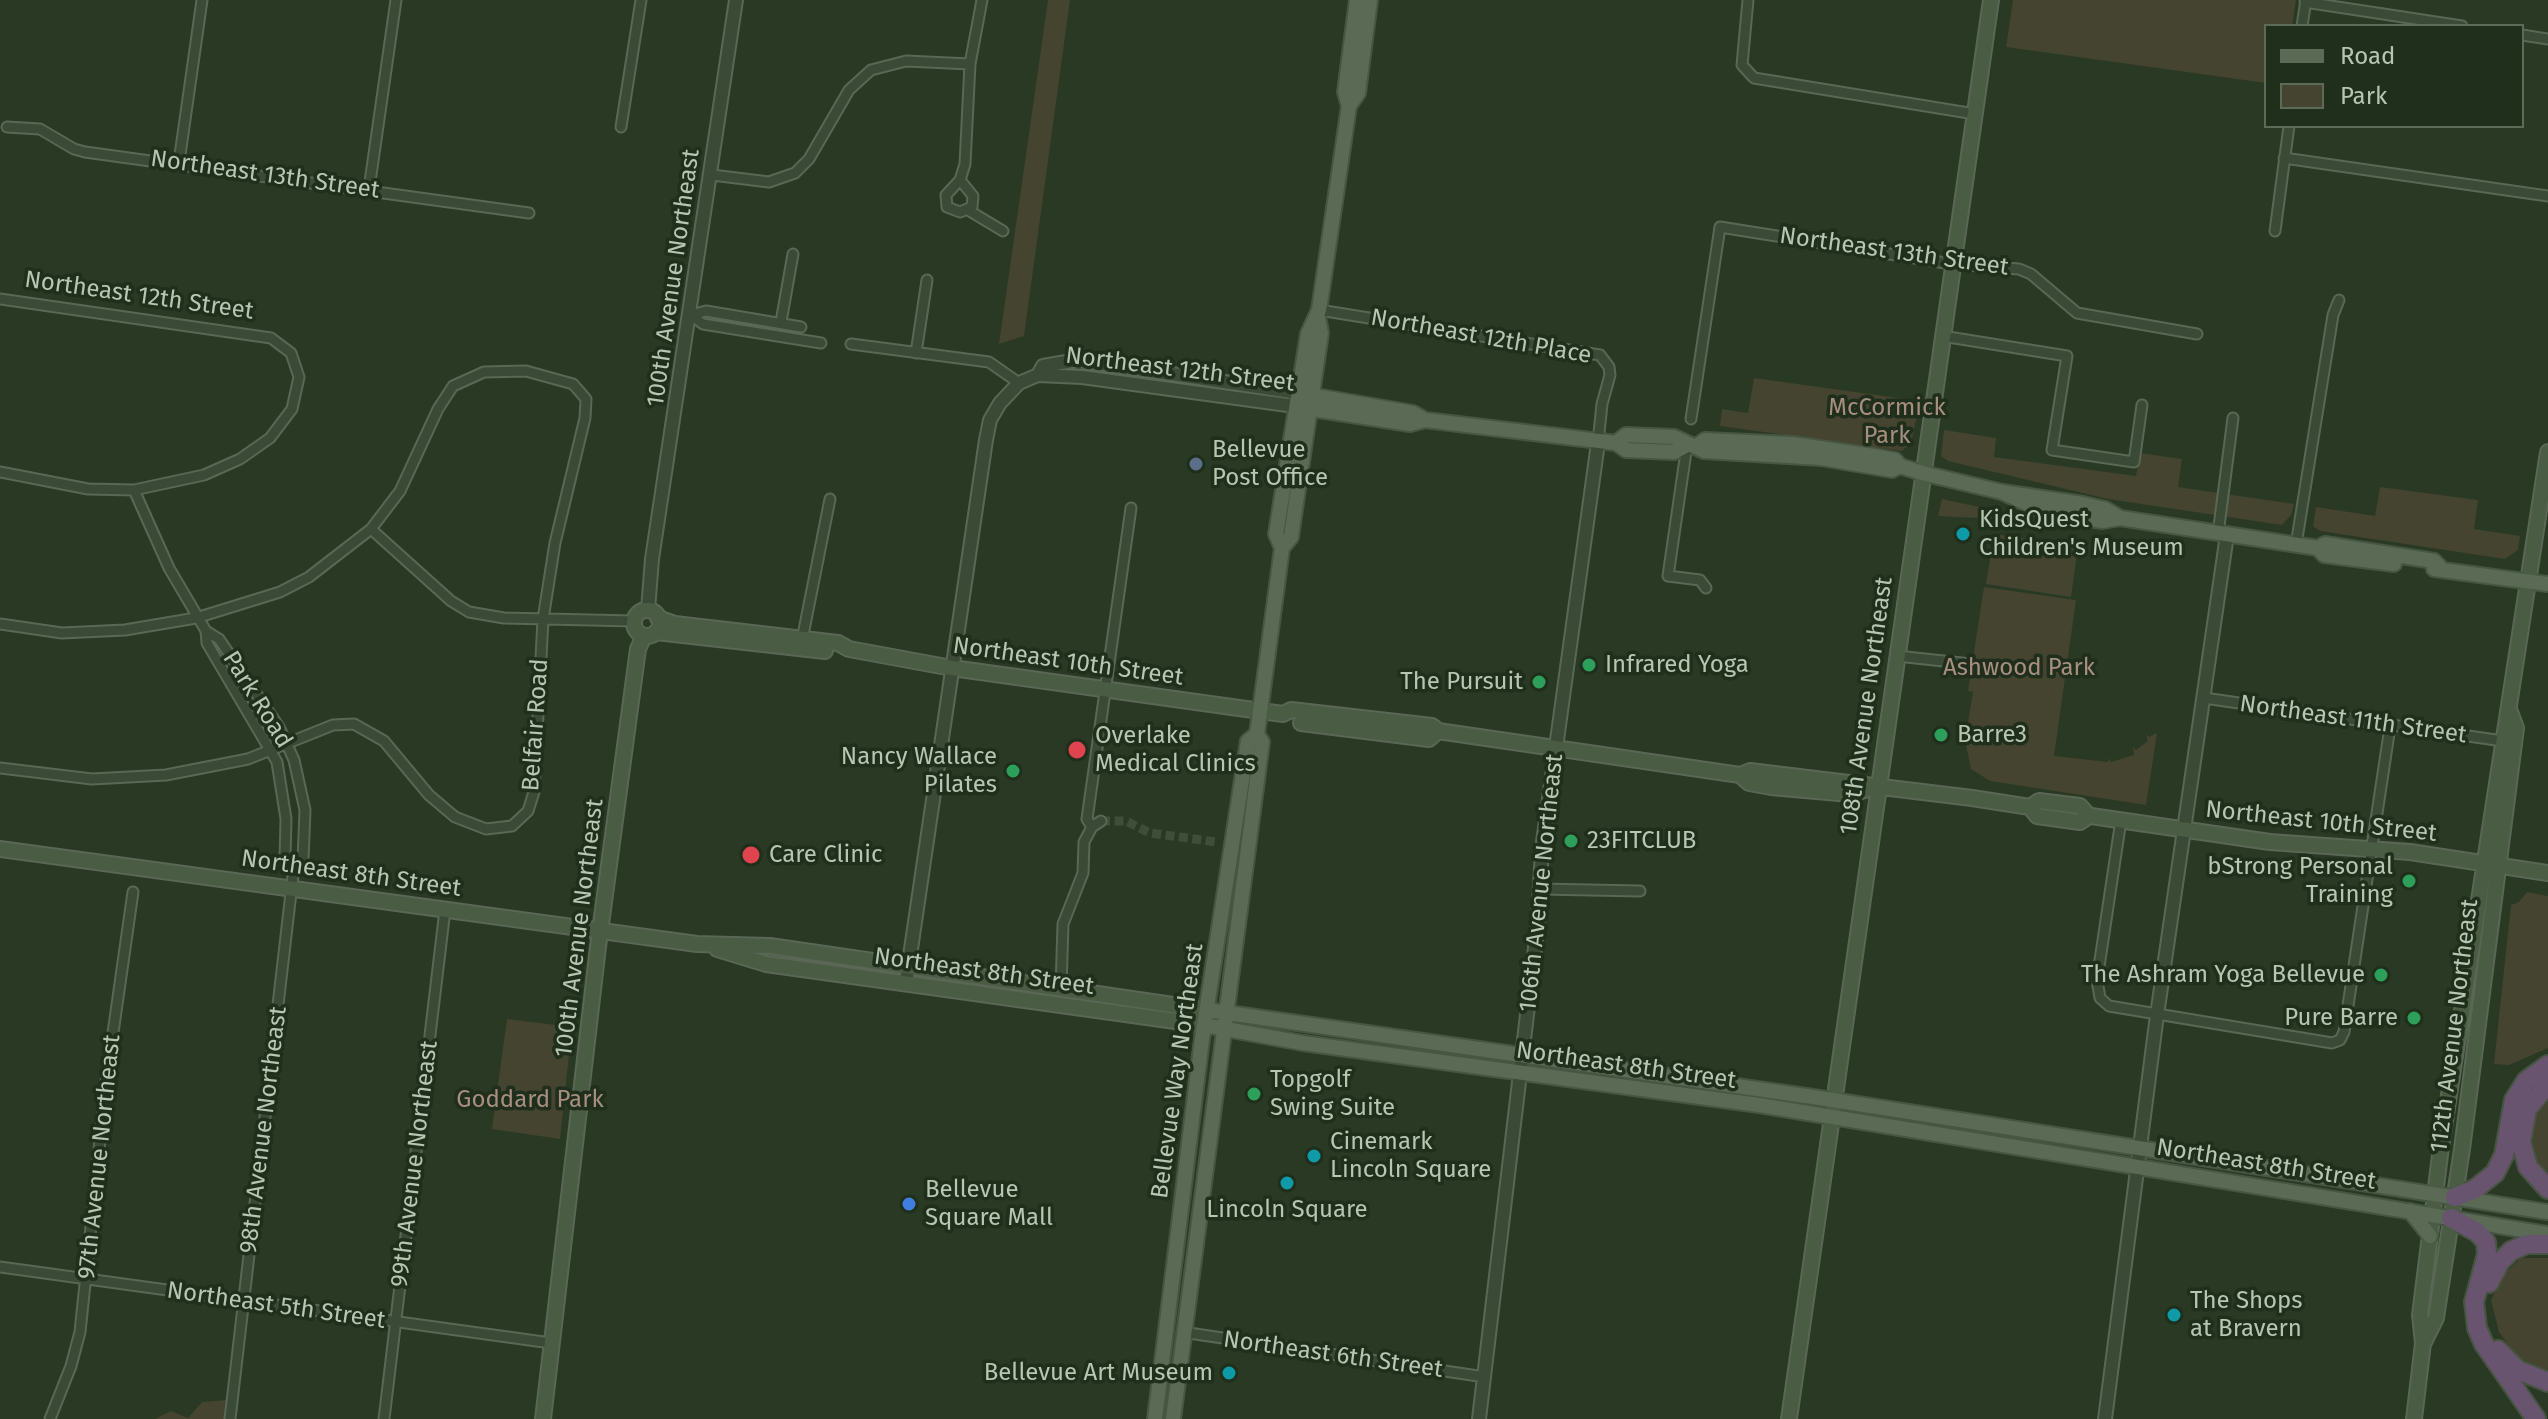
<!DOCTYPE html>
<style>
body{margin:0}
#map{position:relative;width:2548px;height:1419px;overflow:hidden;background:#293923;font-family:"Fira Sans",sans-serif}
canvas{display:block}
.legend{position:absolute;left:2264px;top:24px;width:260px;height:104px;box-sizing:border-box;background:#202e1c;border:2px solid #5c6b58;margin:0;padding:10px 14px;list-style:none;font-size:24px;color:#b6c6b1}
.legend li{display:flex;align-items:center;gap:16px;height:40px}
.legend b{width:40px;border:2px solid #5c6b58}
</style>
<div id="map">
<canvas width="2548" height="1419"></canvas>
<ul class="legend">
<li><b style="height:10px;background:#5a6a54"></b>Road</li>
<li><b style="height:22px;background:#444430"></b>Park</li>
</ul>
</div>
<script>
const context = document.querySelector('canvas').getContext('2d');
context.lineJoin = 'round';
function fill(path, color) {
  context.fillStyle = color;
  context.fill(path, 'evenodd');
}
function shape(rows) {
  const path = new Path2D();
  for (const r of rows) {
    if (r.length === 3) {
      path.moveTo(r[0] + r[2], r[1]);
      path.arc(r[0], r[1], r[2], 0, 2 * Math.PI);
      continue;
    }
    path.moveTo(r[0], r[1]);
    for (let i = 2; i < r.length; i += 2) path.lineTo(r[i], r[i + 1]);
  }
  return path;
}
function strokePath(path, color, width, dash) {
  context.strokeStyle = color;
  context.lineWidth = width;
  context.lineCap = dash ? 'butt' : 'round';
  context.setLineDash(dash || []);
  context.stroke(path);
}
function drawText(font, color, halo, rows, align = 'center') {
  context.font = font + ' "Fira Sans",sans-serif';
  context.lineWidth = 7;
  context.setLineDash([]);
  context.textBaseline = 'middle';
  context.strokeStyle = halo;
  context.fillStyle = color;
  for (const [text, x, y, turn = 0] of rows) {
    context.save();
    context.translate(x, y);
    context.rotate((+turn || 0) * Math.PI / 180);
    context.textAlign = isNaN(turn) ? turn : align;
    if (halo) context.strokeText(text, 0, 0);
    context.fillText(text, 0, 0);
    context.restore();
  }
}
const green = shape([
 [1048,0,1070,0,1024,336,999,344],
 [2013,0,2296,0,2292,26,2266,26,2266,83,2006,47],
 [1754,378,1920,401,1911,443,1902,451,1720,426,1722,409,1748,413],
 [1944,430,1996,438,1994,457,2136,476,2140,453,2182,459,2178,487,2294,504,2291,515,2282,525,2108,499,1948,461,1941,456],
 [2380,487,2478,500,2474,529,2520,536,2518,550,2505,559,2320,531,2313,526,2316,507,2375,516],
 [1942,499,1993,510,1991,527,1978,522,1978,518,1938,516],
 [1994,534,2078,546,2071,597,1986,584],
 [1984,587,2076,600,2054,756,2108,762,2109,758,2111,762,2134,755,2133,747,2136,750,2148,741,2146,734,2149,737,2157,733,2146,805,1990,781,1971,769,1965,740,1973,692,1968,691],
 [2527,892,2548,896,2548,1048,2509,1065,2494,1064,2511,905,2519,902],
 [507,1019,572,1027,560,1139,492,1129],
 [2548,1097,2548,1176,2537,1165,2531,1134,2534,1119],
 [2521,1258,2548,1258,2548,1372,2538,1370,2514,1353,2499,1332,2491,1300,2503,1275],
 [227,1400,224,1419,155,1419,171,1411,188,1418,202,1402]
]);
const minorTunnel = shape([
 [1101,821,1126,821,1150,833,1217,842]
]);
const minor = shape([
 [1748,0,1742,65,1754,78,1975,114],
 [2305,2,2462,26],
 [2302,26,2306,0],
 [2522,35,2548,39],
 [7,127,40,129,74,149,85,152,529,213],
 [621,127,641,0],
 [2284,158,2548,196],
 [179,162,202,0],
 [712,175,769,182,795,173,809,159,849,90,871,70,906,61,970,64],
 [960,180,973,196,972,207,960,212,947,207,946,195,960,180,965,164,970,64,982,0],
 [369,189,396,0],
 [968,210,1003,231],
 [2275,231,2289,126],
 [0,299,271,338,291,353,299,377,292,409,270,438,240,459,204,475,134,490,88,489,0,472],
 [1319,310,1600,355,1609,367,1610,375,1602,404,1598,443],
 [691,315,703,324,821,343],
 [691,315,706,311,801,327],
 [781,322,793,254],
 [1942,336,2067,356,2052,450,2134,462,2142,405],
 [851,344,989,362,1019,383],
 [916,353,927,280],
 [1691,419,1720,227,1952,264,2019,269,2031,274,2077,313,2197,334],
 [1687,445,1668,576,1700,580,1706,588],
 [134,490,169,568,206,631,207,643,277,762,286,819,285,858,294,867],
 [371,529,451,601,469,612,504,618,634,621],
 [2218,534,2233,418],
 [2296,545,2333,315,2339,300],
 [0,624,62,633,125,630,196,618,280,592,309,577,371,529,400,491,438,409,453,386,484,372,526,371,573,384,586,399,585,418,555,543,543,619,534,792,528,811,512,826,486,829,455,817,429,795,384,741,354,724,333,725,248,759,166,775,92,779,0,768],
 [206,631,219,639,279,727,294,760,305,810,303,860,294,867,230,1419],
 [802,640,830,499],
 [1897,656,1971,664],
 [2204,698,2503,741],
 [2121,820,2097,980,2100,998,2109,1006,2332,1043,2340,1040,2344,1032,2390,727],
 [1092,827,1087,819,1131,508],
 [1540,889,1640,891],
 [1061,988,1063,924,1083,873,1084,842,1092,827,1101,821],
 [0,1267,551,1343],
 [1182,1332,1485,1377],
 [50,1419,71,1366,80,1332,106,1082,133,892],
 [384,1419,445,910]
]);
const tertiary = shape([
 [1038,375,1082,377,1295,406],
 [648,610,652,559,736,0],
 [906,983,986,440,990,420,1000,403,1019,383,1038,375,1043,366,1078,360,1298,393],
 [1479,1419,1538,922,1542,849,1598,443],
 [2105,1419,2157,1015,2227,535]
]);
const secondary = shape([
 [647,623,13],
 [658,618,675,624,838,643,849,649,952,668,1239,708,1283,714,1291,710,1432,726,1438,731,1740,775,1750,771,1972,798,2030,807,2037,816,2080,822,2089,816,2080,806,2039,801,2030,807],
 [656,632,825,651],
 [1301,723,1429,739,1438,731],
 [1740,775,1749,783,1771,787,1850,794,1872,788],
 [2091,816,2270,842,2410,852,2548,873],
 [0,849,697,944,770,946,1207,1010],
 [717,949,766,964,1204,1025],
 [2424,1342,2436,1318,2462,1149,2516,728,2510,712],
 [543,1419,598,947,638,649,644,636],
 [1789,1419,1991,0],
 [2414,1419,2423,1343,2420,1315,2441,1147,2548,452]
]);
const primary = shape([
 [1349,106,1345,92,1357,0],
 [1298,393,1413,413,1425,420,1616,443,1626,450,1674,452,1687,445],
 [1300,407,1410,424,1425,420],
 [1616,443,1626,435,1674,437,1704,451,1821,458,1892,470,1900,466],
 [1698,445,1705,440,1793,444,1874,456,1895,460,1900,466,1922,473,2002,492,2083,504,2105,509,2120,518],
 [2002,492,2036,508,2081,518,2103,521,2120,518,2318,548,2325,544,2434,561,2440,567],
 [1282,548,1291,537,1293,523,1321,333,1318,317],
 [2318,548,2324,555,2394,564],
 [2434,569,2548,584],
 [1207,1010,1813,1097,2548,1212],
 [1204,1025,1303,1043,1759,1105,2548,1234],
 [2410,1211,2430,1236],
 [1155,1419,1202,1039,1248,741,1257,734],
 [1173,1419,1262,742,1257,734,1282,548,1276,534,1308,334,1319,310,1349,106,1358,93,1370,0]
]);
const motorway = shape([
 [2548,1084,2527,1109,2521,1142,2528,1167,2548,1189],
 [2455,1197,2475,1189,2495,1173,2504,1155,2514,1100,2526,1081,2548,1065],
 [2451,1218,2477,1232,2486,1242,2487,1254,2474,1302,2477,1328,2484,1344,2536,1419],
 [2489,1283,2500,1262,2511,1251,2527,1244,2548,1244],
 [2498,1350,2518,1370,2548,1382]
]);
const markers = [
 [1196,464,8,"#5c6f8a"],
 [1963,534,8,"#0f9aa8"],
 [1589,665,8,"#2e9e5b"],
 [1539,682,8,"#2e9e5b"],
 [1941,735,8,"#2e9e5b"],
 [1077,750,10,"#e0444e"],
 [1013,771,8,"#2e9e5b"],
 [1571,841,8,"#2e9e5b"],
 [751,855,10,"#e0444e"],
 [2409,881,8,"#2e9e5b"],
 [2381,975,8,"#2e9e5b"],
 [2414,1018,8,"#2e9e5b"],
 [1254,1094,8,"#2e9e5b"],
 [1314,1156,8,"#0f9aa8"],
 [1287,1183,8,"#0f9aa8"],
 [909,1204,8,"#3f7fe0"],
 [2174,1315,8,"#0f9aa8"],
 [1229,1373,8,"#0f9aa8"]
];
const streetNames = [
 ["Northeast 13th Street",265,175,8],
 ["Northeast 13th Street",1894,252,8],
 ["100th Avenue Northeast",674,278,-82],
 ["Northeast 12th Street",139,296,8],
 ["Northeast 12th Place",1481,337,10],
 ["Northeast 12th Street",1180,370,7],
 ["Northeast 10th Street",1068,662,8],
 ["Park Road",257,700,58],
 ["108th Avenue Northeast",1867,706,-82],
 ["Northeast 11th Street",2353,720,8],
 ["Belfair Road",536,725,-86],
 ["Northeast 10th Street",2321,822,6],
 ["Northeast 8th Street",351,874,8],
 ["106th Avenue Northeast",1542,883,-84],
 ["100th Avenue Northeast",580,928,-83],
 ["Northeast 8th Street",984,972,8],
 ["112th Avenue Northeast",2455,1026,-83],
 ["Northeast 8th Street",1626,1066,8],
 ["Bellevue Way Northeast",1178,1071,-82],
 ["98th Avenue Northeast",264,1130,-83],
 ["97th Avenue Northeast",100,1157,-84],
 ["99th Avenue Northeast",415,1164,-83],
 ["Northeast 8th Street",2266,1165,9],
 ["Northeast 5th Street",276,1306,8],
 ["Northeast 6th Street",1333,1355,8]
];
const parkNames = [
 ["McCormick",1887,408],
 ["Park",1887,436],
 ["Ashwood Park",2019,668],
 ["Goddard Park",530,1100]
];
const poiNames = [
 ["Bellevue",1212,450],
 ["Post Office",1212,478],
 ["KidsQuest",1979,520],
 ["Children's Museum",1979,548],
 ["Infrared Yoga",1605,665],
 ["The Pursuit",1523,682,"right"],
 ["Barre3",1957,735],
 ["Overlake",1095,736],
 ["Medical Clinics",1095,764],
 ["Nancy Wallace",997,757,"right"],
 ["Pilates",997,785,"right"],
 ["23FITCLUB",1587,841],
 ["Care Clinic",769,855],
 ["bStrong Personal",2393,867,"right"],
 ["Training",2393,895,"right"],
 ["The Ashram Yoga Bellevue",2365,975,"right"],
 ["Pure Barre",2398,1018,"right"],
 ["Topgolf",1270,1080],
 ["Swing Suite",1270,1108],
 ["Cinemark",1330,1142],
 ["Lincoln Square",1330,1170],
 ["Bellevue",925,1190],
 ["Square Mall",925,1218],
 ["Lincoln Square",1287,1210,"center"],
 ["The Shops",2190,1301],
 ["at Bravern",2190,1329],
 ["Bellevue Art Museum",1213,1373,"right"]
];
fill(green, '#444430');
strokePath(minorTunnel, '#3e4e38', 9, [9, 4.5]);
strokePath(minor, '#596754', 13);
strokePath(tertiary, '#596754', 16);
strokePath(secondary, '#596754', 18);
strokePath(primary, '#475642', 18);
strokePath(motorway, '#465441', 22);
strokePath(minor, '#3b4a36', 9);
strokePath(tertiary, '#3b4a36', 12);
strokePath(secondary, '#4a5c44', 14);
strokePath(primary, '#5a6a54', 14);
strokePath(motorway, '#69546f', 18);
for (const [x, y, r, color] of markers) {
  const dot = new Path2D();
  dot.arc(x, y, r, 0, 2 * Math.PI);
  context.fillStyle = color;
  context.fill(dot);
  strokePath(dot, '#202e1c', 3);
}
drawText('24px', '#b6c6b1', '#202e1c', streetNames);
drawText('24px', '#a68e80', '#202e1c', parkNames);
drawText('24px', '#b6c6b1', '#202e1c', poiNames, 'left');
</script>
